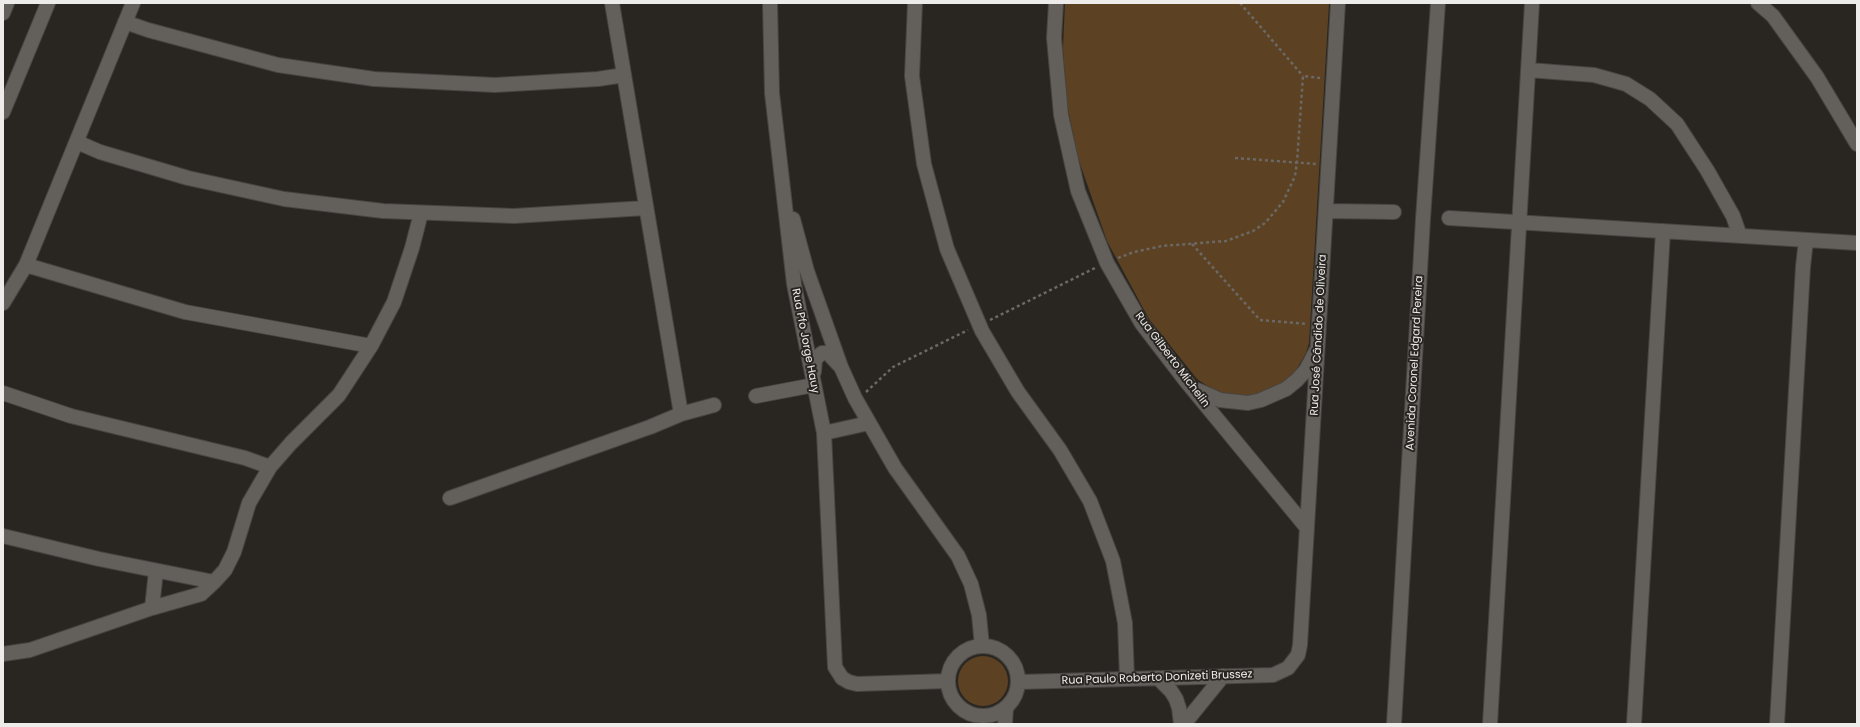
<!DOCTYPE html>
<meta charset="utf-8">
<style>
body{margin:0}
#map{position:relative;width:1860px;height:727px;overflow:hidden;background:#292622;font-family:Poppins,sans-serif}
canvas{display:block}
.frame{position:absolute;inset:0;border:4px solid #eeecea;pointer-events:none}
</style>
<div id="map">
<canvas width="1860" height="727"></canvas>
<div class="frame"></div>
</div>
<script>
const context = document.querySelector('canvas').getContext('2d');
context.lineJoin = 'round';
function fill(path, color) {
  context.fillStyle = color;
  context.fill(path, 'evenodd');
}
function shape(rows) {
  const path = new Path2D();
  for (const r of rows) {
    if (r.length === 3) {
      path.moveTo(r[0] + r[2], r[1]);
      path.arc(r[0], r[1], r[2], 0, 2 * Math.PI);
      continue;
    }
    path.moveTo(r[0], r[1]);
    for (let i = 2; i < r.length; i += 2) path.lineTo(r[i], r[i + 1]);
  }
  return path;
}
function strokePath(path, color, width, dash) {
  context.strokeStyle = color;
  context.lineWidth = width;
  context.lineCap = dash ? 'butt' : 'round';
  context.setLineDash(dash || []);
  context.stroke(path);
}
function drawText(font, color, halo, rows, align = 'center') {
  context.font = font + ' Poppins,sans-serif';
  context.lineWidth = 4;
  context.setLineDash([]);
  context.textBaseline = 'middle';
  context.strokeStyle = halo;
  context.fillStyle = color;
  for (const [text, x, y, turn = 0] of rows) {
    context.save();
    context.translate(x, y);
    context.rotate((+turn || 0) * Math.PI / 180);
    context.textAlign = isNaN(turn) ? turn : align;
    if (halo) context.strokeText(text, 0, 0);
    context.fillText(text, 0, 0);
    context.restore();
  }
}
const green = shape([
 [1065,3,1329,3,1309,343,1306,353,1295,372,1288,380,1269,392,1247,397,1226,395,1215,391,1197,379,1149,319,1107,241,1078,158,1067,104,1063,49],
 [983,681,25]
]);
const path = shape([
 [1240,3,1303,76],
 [1235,158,1316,164],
 [1192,244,1260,320,1307,324],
 [1118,258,1134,252,1162,246,1226,241,1253,231,1265,223,1283,202,1295,176,1297,162,1303,76,1320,78],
 [990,320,1095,268],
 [866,392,893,367,968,330]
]);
const street = shape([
 [612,3,681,414],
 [770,3,772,93,794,284,824,433,835,667,842,678,849,682,857,684,948,681],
 [915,3,912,76,924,164,947,249,982,331,1018,392,1060,450,1090,501,1113,561,1125,623,1127,679],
 [1056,3,1054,38,1061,115,1078,191,1107,263,1142,324,1185,380,1307,528],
 [1758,3,1773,16,1817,77,1857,144],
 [3,13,7,3],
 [125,22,148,30,278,65,374,79,495,85,598,79,624,75],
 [1528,70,1594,75,1626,84,1650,99,1677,124,1707,170,1733,216,1740,236],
 [3,112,48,3],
 [77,142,100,152,188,178,284,199,383,211,514,216,646,208],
 [1326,211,1394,212],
 [1449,218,1857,243],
 [793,219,807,271,841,367,855,398,895,468,958,556,971,584,979,615,982,646],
 [26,265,185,312,371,346],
 [3,303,26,265,133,3],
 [814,372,815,359,822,353,828,353,839,365],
 [1195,389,1220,400,1248,403,1261,400,1286,389,1297,380,1306,370,1316,351],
 [3,393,71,416,245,458,270,467],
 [756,396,814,385],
 [824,433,869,423],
 [450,498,650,427,681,414,714,405],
 [3,536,99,559,214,582,225,570,234,552,249,503,270,467,291,443,339,395,371,346,394,302,412,248,421,213],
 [152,608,156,571],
 [983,681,35],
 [3,654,30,650,152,608,201,594,214,582],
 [1158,678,1171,691,1176,699,1179,708,1181,724],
 [1019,682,1273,675,1288,668,1298,655,1300,645,1338,3],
 [1005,724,1006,708],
 [1184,724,1223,676],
 [1394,724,1423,219,1438,3],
 [1490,724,1532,3],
 [1634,724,1663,231],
 [1777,724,1803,267,1806,240]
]);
const streetNames = [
 ["Rua José Cândido de Oliveira",1319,335,-87],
 ["Rua Pfo Jorge Hauy",805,341,79],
 ["Rua Gilberto Michelin",1172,360,53],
 ["Avenida Coronel Edgard Pereira",1415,363,-87],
 ["Rua Paulo Roberto Donizeti Brussez",1157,678,-2]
];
fill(green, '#5c4222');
strokePath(street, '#474441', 16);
strokePath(path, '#6b6865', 2.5, [3, 3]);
strokePath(street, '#63605c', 14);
drawText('11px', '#eeecea', '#292622', streetNames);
</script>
